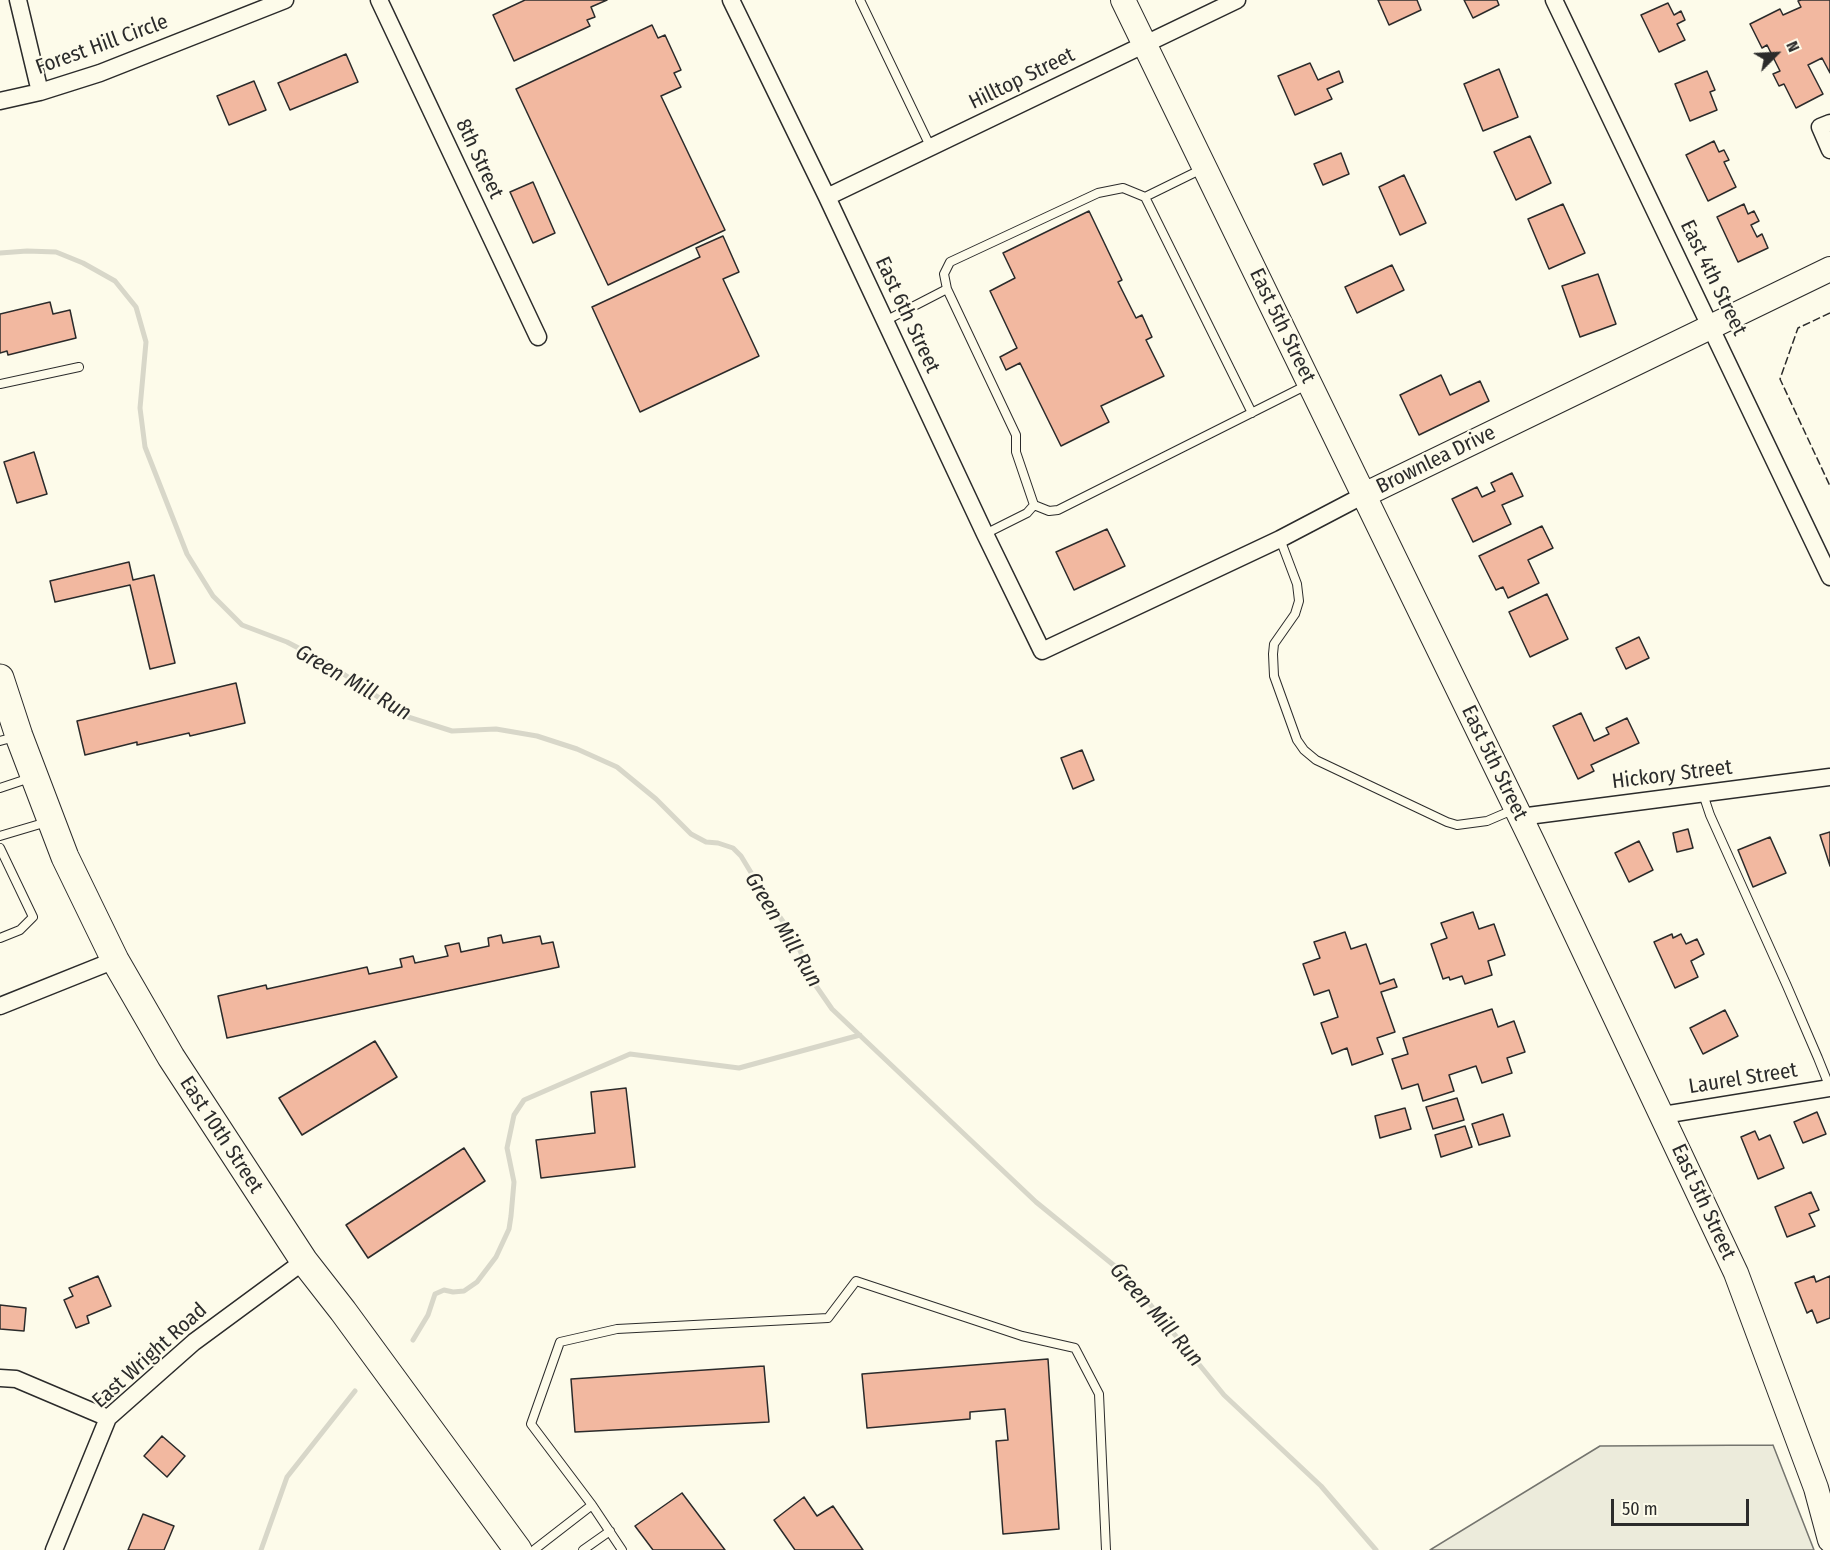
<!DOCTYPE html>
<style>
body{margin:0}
#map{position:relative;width:1830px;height:1550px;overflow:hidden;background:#fdfbea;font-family:"Fira Sans Condensed",sans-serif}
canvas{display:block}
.north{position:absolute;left:1746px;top:24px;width:60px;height:60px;-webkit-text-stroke:4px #fdfbea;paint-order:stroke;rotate:66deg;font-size:16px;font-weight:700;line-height:24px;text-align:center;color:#2b2b2b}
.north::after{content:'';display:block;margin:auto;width:21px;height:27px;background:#2b2b2b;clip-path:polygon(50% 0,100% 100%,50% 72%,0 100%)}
.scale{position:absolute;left:1611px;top:1499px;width:138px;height:27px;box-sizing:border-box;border:3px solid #2b2b2b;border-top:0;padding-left:8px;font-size:18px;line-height:21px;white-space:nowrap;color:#2b2b2b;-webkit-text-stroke:4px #fdfbea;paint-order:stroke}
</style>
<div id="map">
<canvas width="1830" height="1550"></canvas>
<div class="north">N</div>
<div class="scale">50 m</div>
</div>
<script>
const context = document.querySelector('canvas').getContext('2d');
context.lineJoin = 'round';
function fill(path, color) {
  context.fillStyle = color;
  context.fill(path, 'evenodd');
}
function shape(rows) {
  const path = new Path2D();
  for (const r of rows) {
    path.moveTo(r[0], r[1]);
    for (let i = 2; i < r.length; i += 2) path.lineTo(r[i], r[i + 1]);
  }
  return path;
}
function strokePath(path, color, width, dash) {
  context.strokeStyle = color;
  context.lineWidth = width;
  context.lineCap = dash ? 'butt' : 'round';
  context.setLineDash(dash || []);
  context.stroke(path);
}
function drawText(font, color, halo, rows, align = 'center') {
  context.font = font + ' "Fira Sans Condensed",sans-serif';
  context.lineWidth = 4.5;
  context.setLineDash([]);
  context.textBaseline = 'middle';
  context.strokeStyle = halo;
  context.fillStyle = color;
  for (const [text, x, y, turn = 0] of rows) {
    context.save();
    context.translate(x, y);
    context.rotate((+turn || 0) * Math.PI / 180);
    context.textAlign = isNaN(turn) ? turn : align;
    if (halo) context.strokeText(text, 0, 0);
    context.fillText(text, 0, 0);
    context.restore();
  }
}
const green = shape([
 [1773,1445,1814,1550,1430,1550,1600,1446,1773,1445]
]);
const stream = shape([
 [0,253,27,251,56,252,83,263,115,281,136,307,146,342,140,408,145,447,187,554,213,596,242,625,287,642,327,663,408,717,452,731,496,729,537,736,577,749,617,767,656,799,691,834,706,842,718,843,733,848,741,856,764,894,795,939,814,983,832,1009,1036,1202,1127,1276,1224,1395,1321,1486,1376,1550],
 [413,1340,428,1315,435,1294,444,1290,453,1292,464,1291,477,1282,496,1257,509,1229,511,1216,514,1182,507,1148,514,1115,524,1100,630,1054,739,1068,860,1035],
 [261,1550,287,1477,355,1391]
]);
const building = shape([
 [525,0,607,0,591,7,595,17,587,20,590,26,514,61,493,15,525,0],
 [1378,0,1417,0,1421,10,1389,25,1378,0],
 [1464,0,1497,0,1499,5,1473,18,1464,0],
 [1801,0,1830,0,1830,73,1822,58,1808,65,1823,94,1796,108,1784,84,1779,86,1773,74,1780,71,1767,45,1762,48,1750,24,1780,9,1783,15,1801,7,1798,1,1801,0],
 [1668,3,1674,15,1681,11,1685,20,1677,24,1685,40,1659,52,1641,15,1668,3],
 [652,25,658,38,665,35,681,70,674,73,681,87,661,96,725,230,608,285,516,89,652,25],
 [346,54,358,82,290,110,278,83,346,54],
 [1310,63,1318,80,1339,71,1343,82,1327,89,1332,99,1295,115,1278,76,1310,63],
 [1499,69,1518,117,1483,131,1464,84,1499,69],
 [1707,71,1715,90,1710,92,1717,110,1690,121,1675,84,1707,71],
 [254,81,266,110,229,125,217,96,254,81],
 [1530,136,1551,183,1516,200,1494,152,1530,136],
 [1714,141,1719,152,1724,150,1729,160,1724,162,1736,187,1708,201,1686,155,1714,141],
 [1341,153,1349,174,1323,185,1314,164,1341,153],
 [1404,175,1426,223,1400,235,1379,187,1404,175],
 [533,182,555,233,533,243,510,192,533,182],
 [1563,204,1585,253,1549,269,1528,219,1563,204],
 [1744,204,1748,214,1754,211,1759,221,1751,225,1757,237,1762,234,1768,248,1738,262,1717,217,1744,204],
 [1089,211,1122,280,1118,282,1136,318,1142,315,1152,337,1146,340,1164,376,1101,406,1109,422,1061,446,1020,363,1006,370,1000,357,1017,348,990,291,1015,278,1003,253,1089,211],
 [723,236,739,272,723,279,759,356,640,412,592,307,700,257,696,248,723,236],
 [1392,265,1404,290,1357,313,1345,287,1392,265],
 [1598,274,1616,324,1580,337,1562,286,1598,274],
 [50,302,53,314,70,310,76,338,8,355,7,351,0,353,0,314,50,302],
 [1441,375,1450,395,1480,381,1489,401,1419,435,1400,395,1441,375],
 [34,452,47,494,17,503,4,462,34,452],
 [1512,473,1523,496,1502,505,1511,524,1473,542,1452,499,1477,487,1482,497,1495,491,1491,483,1512,473],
 [1542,526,1553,548,1528,560,1539,583,1508,598,1503,587,1496,590,1479,556,1542,526],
 [1107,529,1125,566,1074,590,1056,552,1107,529],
 [129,562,133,580,154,575,175,663,150,669,130,585,55,602,50,581,129,562],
 [1547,594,1568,639,1530,657,1509,612,1547,594],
 [1639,637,1649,658,1626,669,1616,648,1639,637],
 [236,683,245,723,190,736,189,733,137,745,137,742,85,755,77,721,236,683],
 [1581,713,1594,741,1609,734,1606,728,1627,718,1639,743,1591,765,1594,771,1578,779,1553,726,1581,713],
 [1082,750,1094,780,1073,789,1061,758,1082,750],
 [1688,829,1693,848,1677,852,1673,833,1688,829],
 [1830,832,1830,866,1820,835,1830,832],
 [1770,837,1786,873,1753,887,1738,850,1770,837],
 [1639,841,1653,870,1629,882,1615,853,1639,841],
 [1473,912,1479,929,1494,924,1505,955,1488,961,1492,975,1465,984,1462,976,1450,980,1449,977,1443,979,1431,944,1447,938,1441,923,1473,912],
 [1345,932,1351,949,1366,944,1380,984,1394,979,1397,987,1381,992,1395,1032,1377,1038,1383,1054,1352,1065,1347,1048,1332,1054,1321,1023,1338,1017,1329,990,1314,995,1303,964,1320,958,1314,942,1345,932],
 [1672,934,1673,938,1681,934,1686,944,1697,939,1704,954,1691,961,1698,977,1675,988,1654,942,1672,934],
 [501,935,503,943,540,936,542,944,553,942,559,967,227,1038,218,996,266,985,267,989,367,967,369,974,402,967,400,959,413,956,415,963,448,956,445,946,459,943,461,952,489,946,488,938,501,935],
 [1492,1009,1498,1027,1514,1021,1525,1052,1507,1058,1512,1073,1482,1083,1476,1066,1449,1075,1454,1091,1423,1101,1418,1084,1402,1089,1392,1059,1408,1054,1403,1038,1492,1009],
 [1725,1010,1738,1036,1703,1054,1690,1028,1725,1010],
 [375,1041,397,1077,302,1135,279,1098,375,1041],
 [626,1088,635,1167,541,1178,536,1140,595,1133,591,1092,626,1088],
 [1457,1098,1464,1120,1433,1129,1426,1107,1457,1098],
 [1405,1108,1411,1129,1380,1138,1375,1116,1405,1108],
 [1817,1112,1826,1134,1803,1143,1794,1122,1817,1112],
 [1503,1114,1510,1136,1479,1145,1472,1124,1503,1114],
 [1465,1126,1472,1147,1441,1157,1435,1135,1465,1126],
 [1755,1131,1759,1140,1770,1135,1784,1168,1758,1179,1741,1137,1755,1131],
 [464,1148,485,1181,368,1258,346,1225,464,1148],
 [1811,1192,1819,1210,1809,1214,1815,1226,1787,1237,1775,1207,1811,1192],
 [98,1276,111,1306,87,1316,89,1323,76,1328,64,1300,73,1296,69,1288,98,1276],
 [1814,1276,1816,1282,1830,1276,1830,1318,1817,1323,1812,1310,1807,1313,1795,1283,1814,1276],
 [0,1305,26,1308,24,1331,0,1329,0,1305],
 [1048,1359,1059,1529,1003,1534,996,1441,1008,1440,1005,1409,970,1412,970,1419,867,1428,862,1374,1048,1359],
 [764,1366,769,1422,575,1432,571,1379,764,1366],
 [162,1436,185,1456,167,1477,144,1456,162,1436],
 [682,1493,725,1550,653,1550,635,1526,682,1493],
 [804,1497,817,1516,833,1506,863,1550,795,1550,774,1520,804,1497],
 [143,1514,174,1526,164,1550,128,1550,143,1514]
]);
const lane = shape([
 [860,0,931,148],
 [1145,197,1252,413],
 [947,289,1016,435,1016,452,1034,505,1027,513,985,534],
 [885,321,947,289,944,274,950,262,1098,193,1123,188,1145,197,1202,169],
 [0,384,79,367],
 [1034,505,1049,511,1058,510,1307,385],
 [1280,539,1297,584,1299,601,1295,614,1274,644,1273,654,1274,676,1297,740,1304,750,1316,760,1447,822,1457,825,1487,821,1515,809],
 [0,741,15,737],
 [0,788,30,778],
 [1703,794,1710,815,1787,986,1818,1058,1830,1088],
 [0,836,47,822],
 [0,848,33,917,20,930,0,938],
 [592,1505,622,1550],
 [534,1550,592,1505,531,1424,560,1342,617,1329,828,1318,856,1281,1022,1336,1075,1348,1099,1394,1106,1550],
 [583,1550,610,1531]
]);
const street = shape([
 [18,0,40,92],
 [379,0,538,337],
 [731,0,827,197,985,534,1042,651,1280,539,1364,495],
 [1554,0,1830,577],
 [0,101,40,92,100,73,285,0],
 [1830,123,1820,127,1830,150],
 [827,197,1237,0],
 [1520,817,1830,777],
 [0,1006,115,960],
 [1663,1115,1830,1088],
 [0,1378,16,1379,108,1418],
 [54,1550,108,1418,194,1342,304,1261]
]);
const secondary = shape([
 [1123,0,1533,843,1736,1273,1816,1488,1830,1540],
 [1364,495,1830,269]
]);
const primary = shape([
 [0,678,19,736,65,857,115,960,171,1057,304,1261,343,1311,518,1550]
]);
const fence = shape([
 [1830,313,1798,328,1780,379,1830,486]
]);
const streetNames = [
 ["Forest Hill Circle",102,45,-20],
 ["Hilltop Street",1022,79,-26],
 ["8th Street",479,159,65],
 ["East 4th Street",1713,278,64],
 ["East 6th Street",907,315,65],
 ["East 5th Street",1282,326,64],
 ["Brownlea Drive",1436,460,-26],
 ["East 5th Street",1494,763,64],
 ["Hickory Street",1672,775,-7],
 ["Laurel Street",1743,1079,-9],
 ["East 10th Street",221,1135,57],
 ["East 5th Street",1703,1202,65],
 ["East Wright Road",150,1356,-42]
];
const waterNames = [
 ["Green Mill Run",353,683,30],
 ["Green Mill Run",783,930,59],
 ["Green Mill Run",1156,1315,49]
];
fill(green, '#ecebdb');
strokePath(green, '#74746e', 1.5);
strokePath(stream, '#d8d7c9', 5);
fill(building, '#f2b8a0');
strokePath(building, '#2b2b2b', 1.5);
strokePath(lane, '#2b2b2b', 10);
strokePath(street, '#2b2b2b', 19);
strokePath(secondary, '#2b2b2b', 26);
strokePath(primary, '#2b2b2b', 29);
strokePath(lane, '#fdfbea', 8);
strokePath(street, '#fdfbea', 16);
strokePath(secondary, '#fdfbea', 24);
strokePath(primary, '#fdfbea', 27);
strokePath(fence, '#2b2b2b', 1.5, [8, 3]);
drawText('21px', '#2b2b2b', '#fdfbea', streetNames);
drawText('italic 22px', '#2b2b2b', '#fdfbea', waterNames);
</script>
